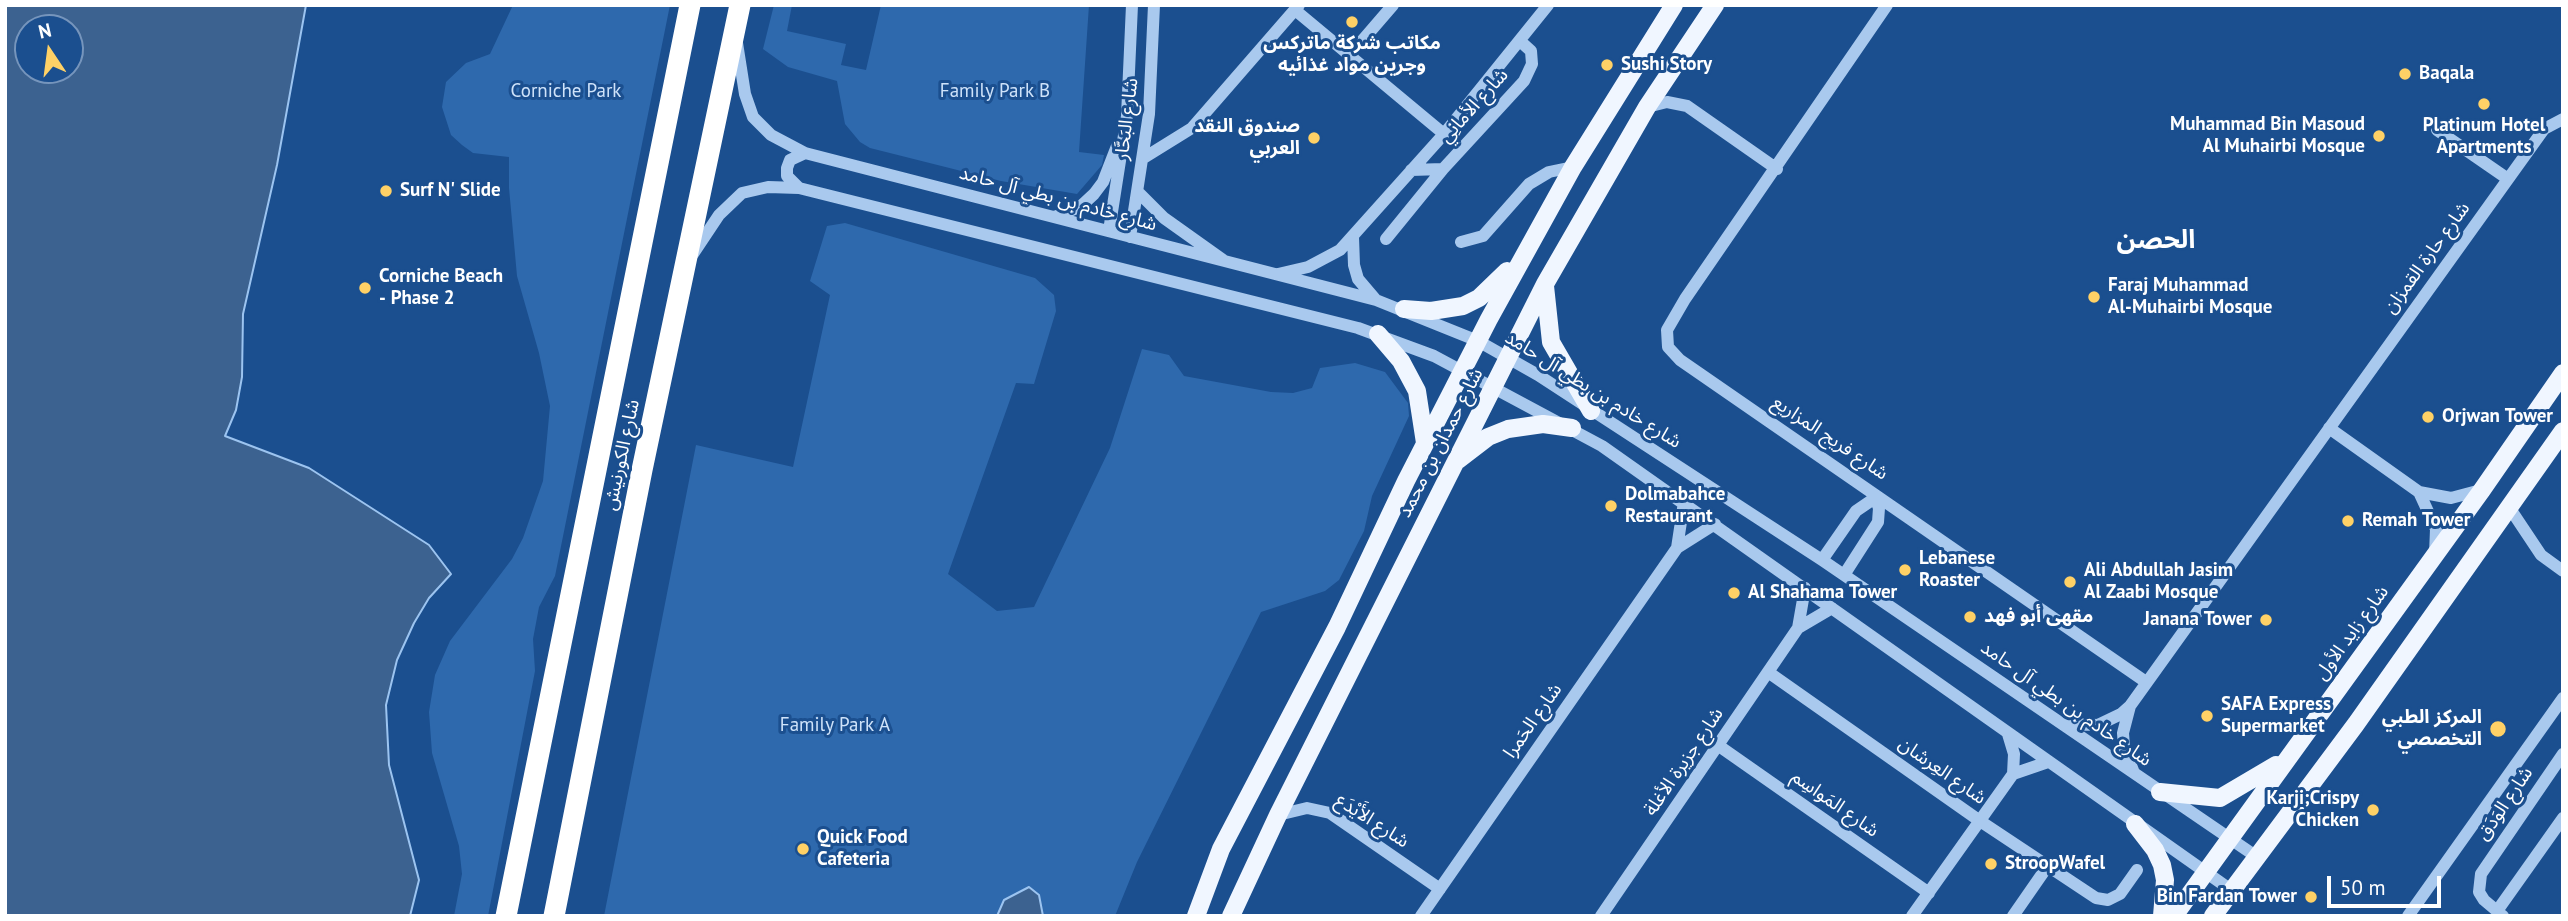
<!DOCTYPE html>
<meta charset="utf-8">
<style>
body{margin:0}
#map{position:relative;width:2568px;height:921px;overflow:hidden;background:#1b4f8f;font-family:"PT Sans",sans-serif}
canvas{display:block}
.frame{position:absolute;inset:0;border:7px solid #fff;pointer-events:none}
.north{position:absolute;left:14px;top:14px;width:70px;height:70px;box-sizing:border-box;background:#1b4f8f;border:2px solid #7695bc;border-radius:50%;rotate:347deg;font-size:19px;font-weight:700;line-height:28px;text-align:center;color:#fff}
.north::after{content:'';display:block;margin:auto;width:24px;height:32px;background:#ffd166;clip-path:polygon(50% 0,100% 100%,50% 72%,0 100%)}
.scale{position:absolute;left:2327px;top:876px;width:114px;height:32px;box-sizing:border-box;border:4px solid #fff;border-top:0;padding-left:9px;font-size:21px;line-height:24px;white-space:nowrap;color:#fff;-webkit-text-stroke:5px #1b4f8f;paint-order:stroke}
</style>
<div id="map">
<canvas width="2568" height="921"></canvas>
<div class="frame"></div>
<div class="north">N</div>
<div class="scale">50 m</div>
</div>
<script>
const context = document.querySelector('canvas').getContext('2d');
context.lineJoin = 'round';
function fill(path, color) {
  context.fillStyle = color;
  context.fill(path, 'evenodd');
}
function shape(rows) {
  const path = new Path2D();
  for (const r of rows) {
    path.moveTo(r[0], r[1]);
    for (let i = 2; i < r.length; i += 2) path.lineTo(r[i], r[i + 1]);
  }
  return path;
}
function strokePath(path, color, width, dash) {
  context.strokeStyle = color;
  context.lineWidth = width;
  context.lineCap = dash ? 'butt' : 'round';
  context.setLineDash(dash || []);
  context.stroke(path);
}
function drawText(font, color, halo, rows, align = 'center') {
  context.font = font + ' "PT Sans","Noto Sans Arabic",sans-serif';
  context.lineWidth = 6;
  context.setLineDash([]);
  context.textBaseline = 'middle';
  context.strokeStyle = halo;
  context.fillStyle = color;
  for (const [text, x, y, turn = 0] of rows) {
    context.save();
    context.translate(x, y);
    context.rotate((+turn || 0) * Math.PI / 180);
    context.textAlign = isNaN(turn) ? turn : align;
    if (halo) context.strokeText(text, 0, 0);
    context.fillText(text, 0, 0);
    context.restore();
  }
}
const green = shape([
 [513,5,670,5,555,576,539,607,533,639,535,671,488,916,454,916,462,874,459,846,432,753,429,712,435,675,450,641,512,559,523,538,543,481,550,406,539,353,517,276,509,188,509,157,473,153,462,145,451,135,442,107,446,82,466,63,490,54],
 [774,5,792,5,787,31,846,44,841,65,866,70,881,5,1089,5,1079,152,1104,155,1102,165,1077,194,1001,181,870,148,860,142,845,124,837,81,788,67,763,49],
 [845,223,1035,278,1054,295,1056,311,1034,384,1016,383,948,574,997,611,1034,607,1110,448,1142,349,1169,355,1184,376,1271,392,1293,393,1312,388,1320,368,1355,363,1385,372,1408,403,1409,416,1372,496,1364,531,1339,580,1325,591,1261,612,1137,862,1115,916,604,916,696,445,793,467,830,295,810,281,827,226]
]);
const water = shape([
 [5,5,306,5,277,165,243,314,242,377,236,410,225,436,309,468,429,545,451,574,429,598,414,623,397,660,386,705,389,765,419,880,410,916,5,916,5,5],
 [70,28,70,70,28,70,28,28,70,28],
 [1029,887,1039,895,1043,916,997,916,1004,900,1029,887]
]);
const minor = shape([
 [1887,5,1685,299,1667,330,1668,347,1680,360,2146,682],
 [1295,10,1444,134],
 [737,43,745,94,753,117,771,135,805,153,1376,300,1478,341,1538,375,1822,560,2257,857],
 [1349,56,1393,5],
 [1647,107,1667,102,1687,106,1777,169],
 [2437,130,2508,179],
 [1142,159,1192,128,1299,5],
 [1411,170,1443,169],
 [799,188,787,176,787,168,790,160,805,153],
 [1137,191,1164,218,1223,260],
 [1054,217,1080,207,1094,194,1103,182,1117,146],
 [1109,231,1127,116,1132,5],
 [1130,237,1149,114,1154,5],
 [1353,237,1354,265,1358,279,1375,299],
 [1386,239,1443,169,1524,81,1532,64,1531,51,1520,41],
 [1461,242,1483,236,1529,184,1549,172,1573,167],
 [693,254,719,215,742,193,768,187,799,188,1358,328,1434,356,1602,446,2231,890],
 [1278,274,1308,267,1340,250,1444,134,1548,5],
 [2329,428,2419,492,2451,498,2481,490],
 [2419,492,2436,529,2435,554],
 [2509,507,2541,555,2563,571],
 [1677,548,1684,502],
 [1822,560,1856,511,1875,498,1879,508,1878,522,1844,575],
 [1798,628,1832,608],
 [1768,672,1980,821,2096,898,2108,900,2120,894,2137,870],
 [2130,706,2123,733,2124,747,2134,773],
 [2066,724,2098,725,2121,714,2130,706,2544,129,2563,119],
 [2008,734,2014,754,2013,774],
 [1719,746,1929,893],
 [1278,815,1307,808,1330,813,1440,889],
 [2497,911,2563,818],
 [1421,916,1677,548,1715,524],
 [1601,916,1798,628,1805,588],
 [1912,916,2013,774,2048,762],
 [2013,916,2047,867],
 [2408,916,2563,698],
 [2503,916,2484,900,2479,892,2481,874,2563,754]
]);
const major = shape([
 [1545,286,1551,342,1591,411],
 [1404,309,1431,311,1463,306,1479,298,1507,271],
 [1378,334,1401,361,1417,391,1425,443],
 [1458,460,1488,437,1508,429,1543,424,1572,428],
 [2160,792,2220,798,2276,765],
 [2135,824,2155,850,2162,865,2165,880,2162,916],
 [1196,916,1221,849,1337,627,1406,481,1489,319,1573,167,1674,5],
 [1231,916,1278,815,1545,284,1647,107,1715,5],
 [2174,916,2482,490,2563,373],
 [2213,916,2356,724,2563,431]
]);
const highway = shape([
 [506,916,690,5],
 [554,916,642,470,740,5]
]);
const markers = [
 [1352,22,7,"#ffd166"],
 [1607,65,7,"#ffd166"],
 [2405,74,7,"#ffd166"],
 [2484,104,7,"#ffd166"],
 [2379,136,7,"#ffd166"],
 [1314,138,7,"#ffd166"],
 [386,191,7,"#ffd166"],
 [365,288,7,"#ffd166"],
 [2094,297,7,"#ffd166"],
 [2428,417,7,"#ffd166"],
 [1611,506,7,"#ffd166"],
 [2348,521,7,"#ffd166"],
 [1905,570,7,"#ffd166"],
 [2070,582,7,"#ffd166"],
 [1734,593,7,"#ffd166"],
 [1970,617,7,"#ffd166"],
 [2266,620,7,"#ffd166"],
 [2207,716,7,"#ffd166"],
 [2498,729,9,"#ffd166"],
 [2373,810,7,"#ffd166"],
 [803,849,7,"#ffd166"],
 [1991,864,7,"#ffd166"],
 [2311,897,7,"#ffd166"]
];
const poiNames = [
 ["مكاتب شركة ماتركس",1352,44,"center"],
 ["وجرين مواد غذائيه",1352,66,"center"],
 ["Sushi Story",1621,65],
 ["Baqala",2419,74],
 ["Muhammad Bin Masoud",2365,125,"right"],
 ["Al Muhairbi Mosque",2365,147,"right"],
 ["Platinum Hotel",2484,126,"center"],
 ["Apartments",2484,148,"center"],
 ["صندوق النقد",1300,127,"right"],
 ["العربي",1300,149,"right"],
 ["Surf N' Slide",400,191],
 ["Corniche Beach",379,277],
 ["- Phase 2",379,299],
 ["Faraj Muhammad",2108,286],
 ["Al-Muhairbi Mosque",2108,308],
 ["Orjwan Tower",2442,417],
 ["Dolmabahce",1625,495],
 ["Restaurant",1625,517],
 ["Remah Tower",2362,521],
 ["Lebanese",1919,559],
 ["Roaster",1919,581],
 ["Ali Abdullah Jasim",2084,571],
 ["Al Zaabi Mosque",2084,593],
 ["Al Shahama Tower",1748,593],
 ["مقهى أبو فهد",1984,617],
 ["Janana Tower",2252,620,"right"],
 ["SAFA Express",2221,705],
 ["Supermarket",2221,727],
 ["المركز الطبي",2482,718,"right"],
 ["التخصصي",2482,740,"right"],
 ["Karji;Crispy",2359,799,"right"],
 ["Chicken",2359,821,"right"],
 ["Quick Food",817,838],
 ["Cafeteria",817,860],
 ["StroopWafel",2005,864],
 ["Bin Fardan Tower",2297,897,"right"]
];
const parkNames = [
 ["Corniche Park",566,92],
 ["Family Park B",995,92],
 ["Family Park A",835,726]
];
const streetNames = [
 ["شارع الأمانِي",1474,106,-48],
 ["شارع البَحَّار",1127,119,-83],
 ["شارع خادم بن بطي آل حامد",1058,199,15],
 ["شارع حارة القمزان",2427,258,-54],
 ["شارع خادم بن بطي آل حامد",1593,390,32],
 ["شارع فريج المزاريع",1830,438,34],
 ["شارع حمدان بن محمد",1441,443,-63],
 ["شارع الكورنيش",622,455,-78],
 ["شارع زايد الأول",2352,633,-54],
 ["شارع خادم بن بطي آل حامد",2066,704,35],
 ["شارع الحَمرا",1533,721,-55],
 ["شارع جزيرة الأغلة",1684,762,-56],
 ["شارع العِرشان",1942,771,35],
 ["شارع المَواسِم",1835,804,35],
 ["شارع الوَدَق",2505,804,-56],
 ["شارع الأَيْدَع",1372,821,33]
];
const districtNames = [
 ["الحصن",2156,241]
];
fill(green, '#2e69ad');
fill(water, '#3c6290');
strokePath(water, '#9cc4f0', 2);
strokePath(minor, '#a9c9ee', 12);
strokePath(major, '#f0f6ff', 18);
strokePath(highway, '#fff', 21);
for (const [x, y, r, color] of markers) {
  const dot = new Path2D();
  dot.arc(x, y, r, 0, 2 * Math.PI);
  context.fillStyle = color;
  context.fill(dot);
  strokePath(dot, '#1b4f8f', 2.5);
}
drawText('bold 19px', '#fff', '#1b4f8f', poiNames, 'left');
drawText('19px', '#cfe3fa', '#1b4f8f', parkNames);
drawText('19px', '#fff', '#1b4f8f', streetNames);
drawText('bold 26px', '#fff', '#1b4f8f', districtNames);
</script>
